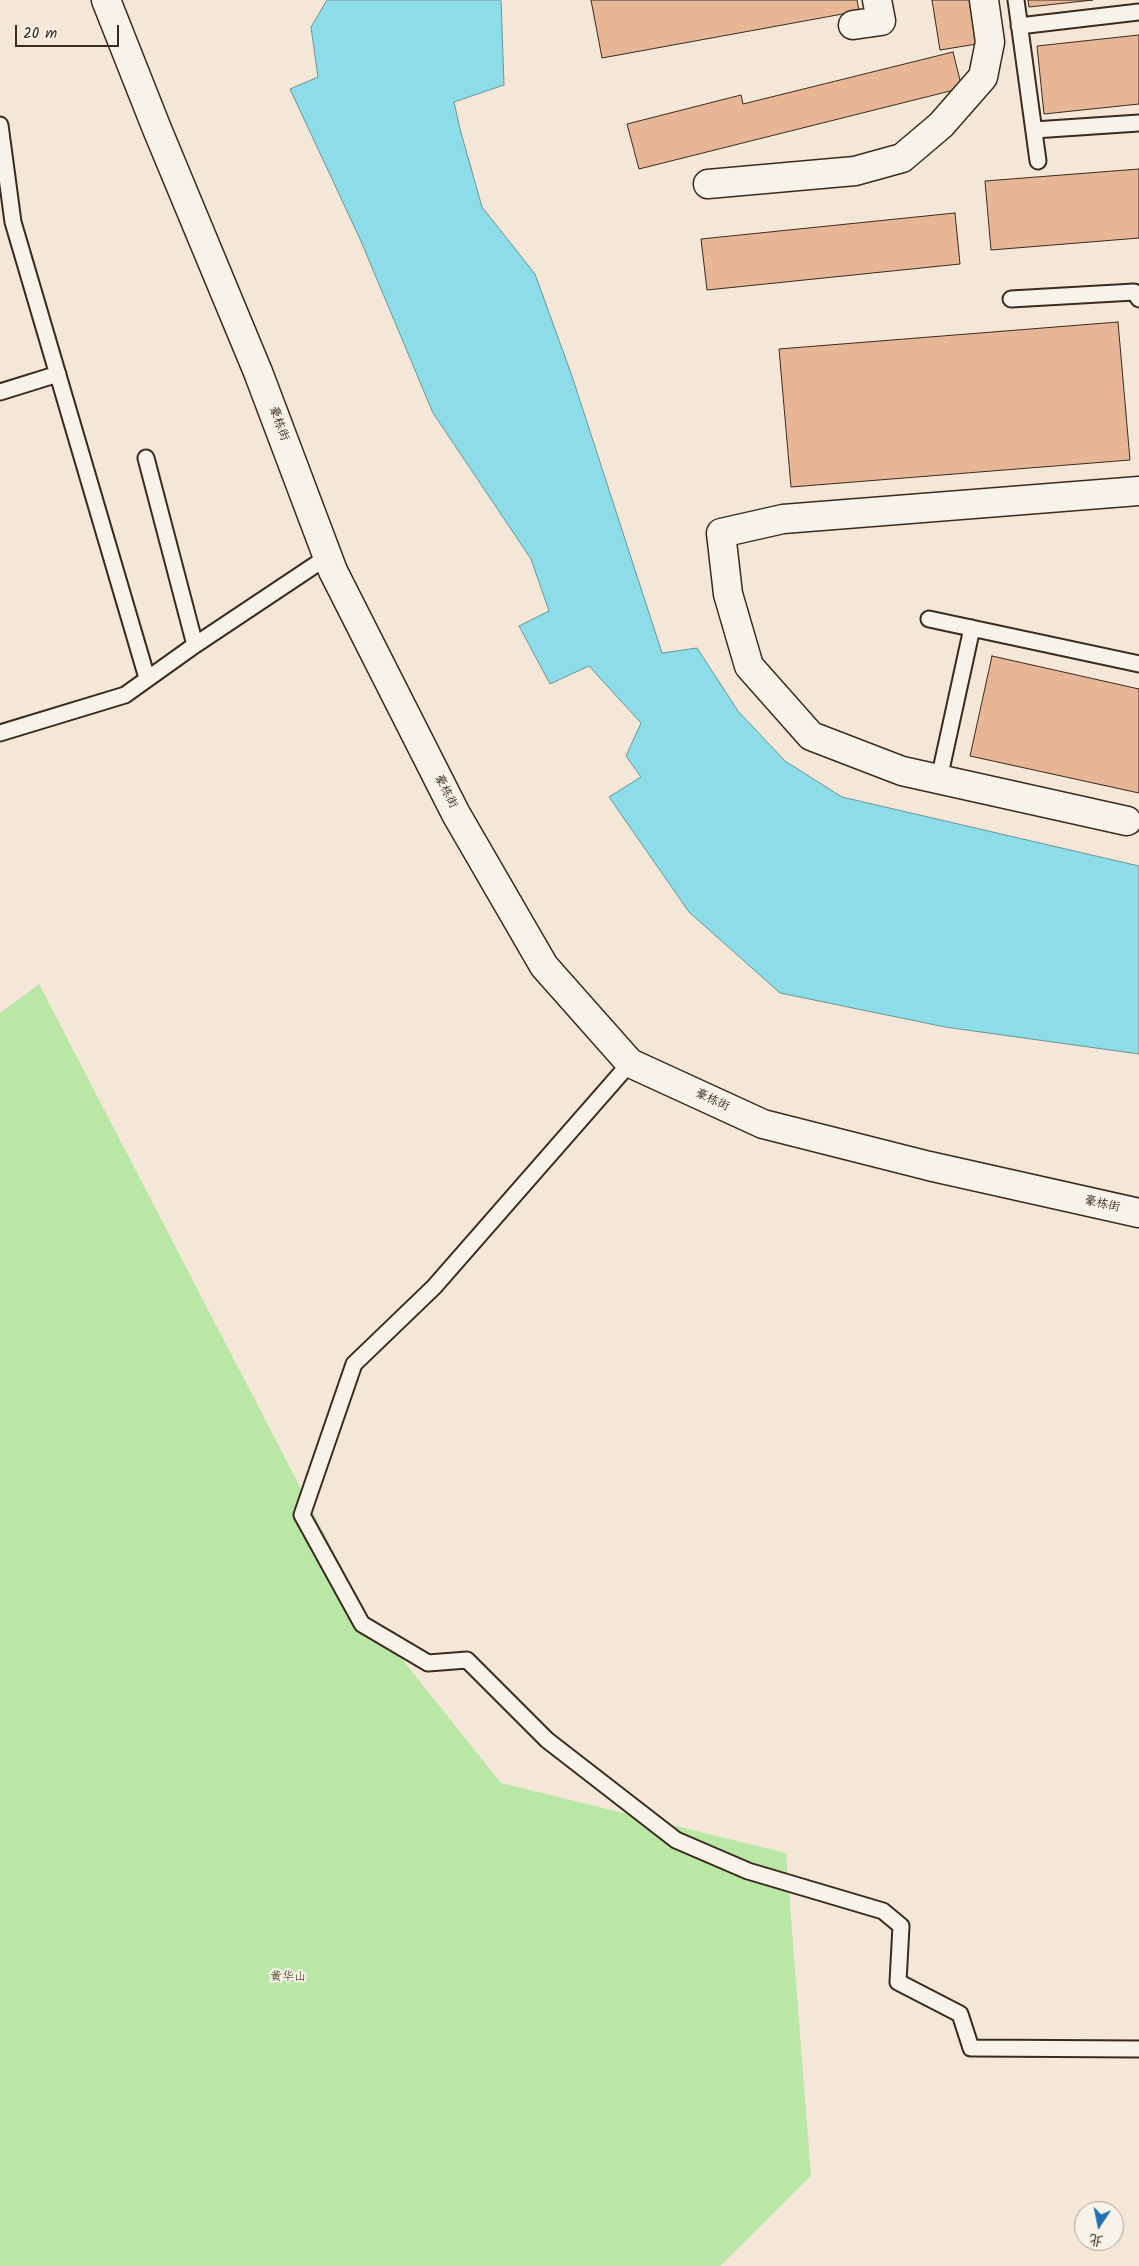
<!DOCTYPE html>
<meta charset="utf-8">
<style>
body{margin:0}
#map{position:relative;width:1139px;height:2266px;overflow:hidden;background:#f4e7d8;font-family:Kalam,"LXGW WenKai TC",sans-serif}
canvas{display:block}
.north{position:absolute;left:1074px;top:2201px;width:50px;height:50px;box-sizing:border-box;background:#f7f3e8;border:1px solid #aca397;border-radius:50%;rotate:191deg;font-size:14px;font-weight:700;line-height:20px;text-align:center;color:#3b2a1e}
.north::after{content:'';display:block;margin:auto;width:18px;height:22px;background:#1f6fb2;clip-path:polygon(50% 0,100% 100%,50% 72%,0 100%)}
.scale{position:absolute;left:15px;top:25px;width:104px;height:22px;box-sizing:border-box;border:2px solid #3b2a1e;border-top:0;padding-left:6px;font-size:15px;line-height:18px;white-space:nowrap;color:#3b2a1e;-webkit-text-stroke:4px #f7f3e8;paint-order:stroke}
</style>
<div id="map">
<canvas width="1139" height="2266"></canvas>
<div class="north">北</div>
<div class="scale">20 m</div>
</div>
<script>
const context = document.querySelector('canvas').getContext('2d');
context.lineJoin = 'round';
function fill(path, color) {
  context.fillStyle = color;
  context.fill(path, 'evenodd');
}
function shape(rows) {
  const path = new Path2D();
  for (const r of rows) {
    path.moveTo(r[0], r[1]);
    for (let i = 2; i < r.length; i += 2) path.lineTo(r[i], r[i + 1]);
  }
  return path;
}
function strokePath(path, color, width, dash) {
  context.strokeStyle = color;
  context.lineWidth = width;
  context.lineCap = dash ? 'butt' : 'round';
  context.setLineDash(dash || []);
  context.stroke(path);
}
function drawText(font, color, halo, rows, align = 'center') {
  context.font = font + ' Kalam,"LXGW WenKai TC",sans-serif';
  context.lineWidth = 4;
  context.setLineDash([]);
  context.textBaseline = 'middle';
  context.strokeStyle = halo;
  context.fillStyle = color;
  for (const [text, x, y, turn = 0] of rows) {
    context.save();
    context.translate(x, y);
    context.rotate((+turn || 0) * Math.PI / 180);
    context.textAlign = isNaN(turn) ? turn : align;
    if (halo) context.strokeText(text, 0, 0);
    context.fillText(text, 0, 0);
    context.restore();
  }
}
const green = shape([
 [39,984,366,1614,501,1783,786,1853,811,2176,720,2266,0,2266,0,1013]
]);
const water = shape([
 [327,0,501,0,504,85,454,102,460,129,482,207,535,274,572,376,662,653,697,648,738,711,785,761,842,797,1139,866,1139,1054,945,1027,780,993,689,912,609,797,641,777,626,756,641,723,589,666,550,684,519,626,549,611,531,559,433,413,360,239,290,89,318,77,311,27,327,0]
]);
const building = shape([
 [591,0,857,0,859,11,602,58,591,0],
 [932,0,970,0,977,44,940,50,932,0],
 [1028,0,1093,0,1029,7,1028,0],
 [1139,35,1139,104,1044,114,1037,46,1139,35],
 [953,52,962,88,639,169,627,124,741,95,743,104,953,52],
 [1139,169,1139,238,991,250,985,181,1139,169],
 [955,213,960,264,707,290,701,239,955,213],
 [1118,322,1130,460,791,487,779,349,1118,322],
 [992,656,1139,689,1139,793,970,756,992,656]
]);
const lane = shape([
 [1016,0,1038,161],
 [1019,26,1139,12],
 [0,125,13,222,147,678],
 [1034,130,1139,123],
 [1011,299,1134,292,1139,299],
 [0,392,58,374],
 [146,458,195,645],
 [929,619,1139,664],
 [0,733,125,695,195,645,327,557],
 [939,779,972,628],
 [630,1063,434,1287,354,1364,302,1515,362,1624,428,1663,467,1660,547,1740,676,1840,748,1871,883,1911,901,1926,898,1982,960,2014,971,2048,1139,2049]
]);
const street = shape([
 [106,0,157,129,258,372,333,571,456,814,544,966,630,1063,763,1124,929,1166,1139,1213],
 [853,25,881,21,877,0],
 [708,184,855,171,902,158,941,125,983,77,990,42,984,0],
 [1127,821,902,771,811,736,749,666,728,594,721,533,783,519,1139,491]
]);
const streetNames = [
 ["豪栋街",278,424,70],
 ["豪栋街",445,792,63],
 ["豪栋街",712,1101,25],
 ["豪栋街",1102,1205,12]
];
const parkNames = [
 ["黄华山",288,1978]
];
fill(green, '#b9e7a6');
fill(water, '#8ddde8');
strokePath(water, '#6c9597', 1);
fill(building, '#e6b696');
strokePath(building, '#3b2a1e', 1);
strokePath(lane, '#3b2a1e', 19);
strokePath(street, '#3b2a1e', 31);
strokePath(lane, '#f7f3e8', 15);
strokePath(street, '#f7f3e8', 28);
drawText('12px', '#3b2a1e', '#f7f3e8', streetNames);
drawText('12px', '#545039', '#f7f3e8', parkNames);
</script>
